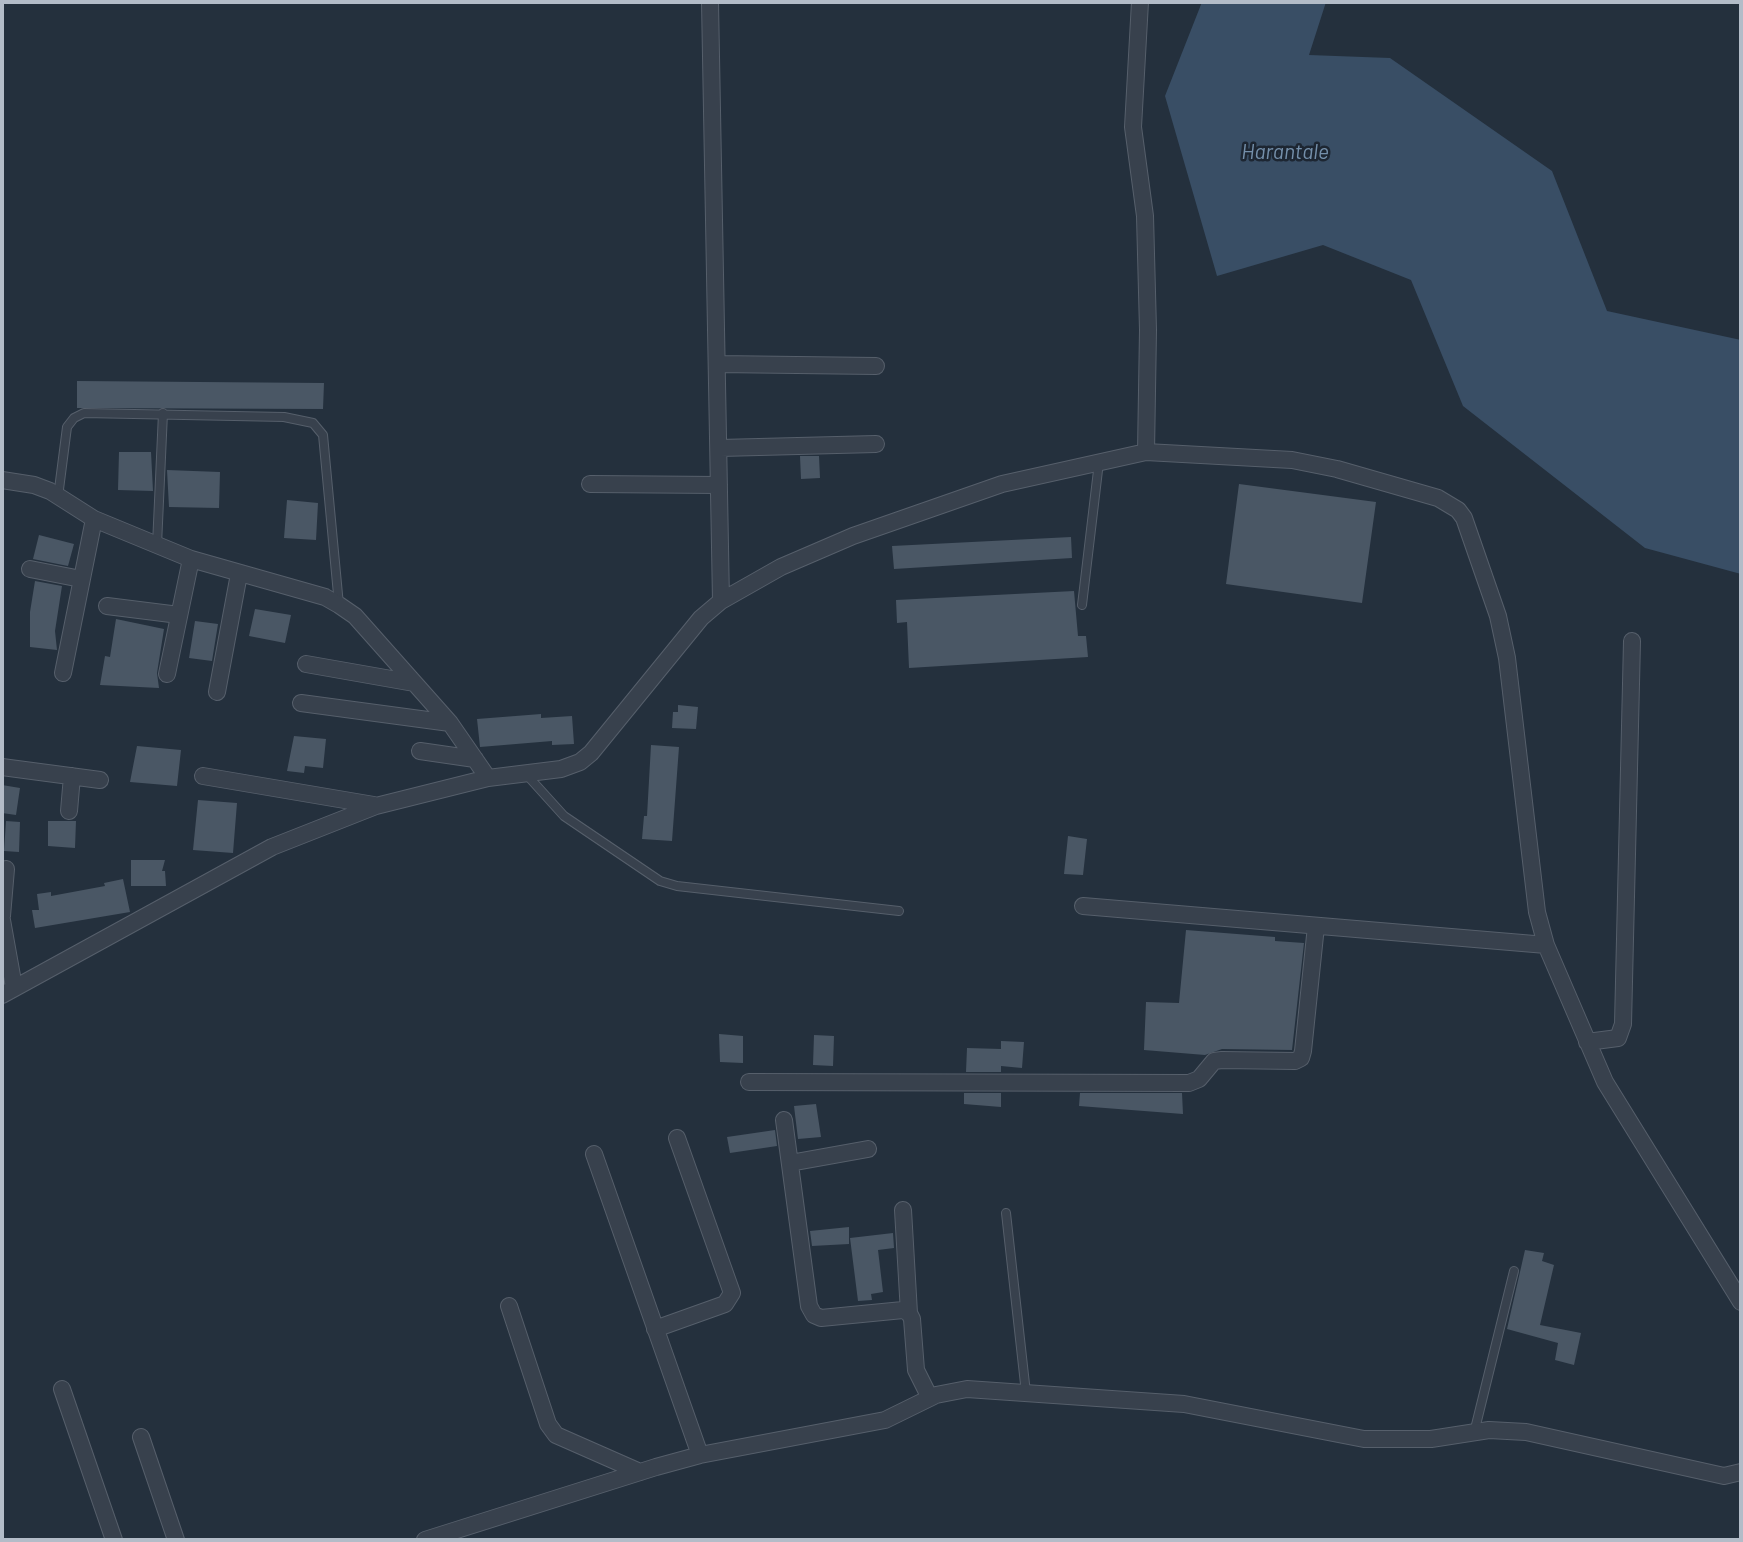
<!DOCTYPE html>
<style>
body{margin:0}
#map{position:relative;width:1743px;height:1542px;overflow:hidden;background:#24303d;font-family:Barlow,sans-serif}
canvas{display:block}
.frame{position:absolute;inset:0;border:4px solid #b3bcc8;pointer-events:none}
</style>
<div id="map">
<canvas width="1743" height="1542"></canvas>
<div class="frame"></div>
</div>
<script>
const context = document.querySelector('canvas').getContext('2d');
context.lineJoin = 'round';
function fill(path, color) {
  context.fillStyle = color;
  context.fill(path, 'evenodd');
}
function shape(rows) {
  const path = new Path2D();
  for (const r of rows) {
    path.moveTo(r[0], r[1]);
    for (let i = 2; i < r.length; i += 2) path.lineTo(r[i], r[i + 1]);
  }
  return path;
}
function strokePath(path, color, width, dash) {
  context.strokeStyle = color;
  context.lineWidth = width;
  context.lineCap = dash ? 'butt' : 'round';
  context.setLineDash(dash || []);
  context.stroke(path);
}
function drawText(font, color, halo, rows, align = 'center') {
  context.font = font + ' Barlow,sans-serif';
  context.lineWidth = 5;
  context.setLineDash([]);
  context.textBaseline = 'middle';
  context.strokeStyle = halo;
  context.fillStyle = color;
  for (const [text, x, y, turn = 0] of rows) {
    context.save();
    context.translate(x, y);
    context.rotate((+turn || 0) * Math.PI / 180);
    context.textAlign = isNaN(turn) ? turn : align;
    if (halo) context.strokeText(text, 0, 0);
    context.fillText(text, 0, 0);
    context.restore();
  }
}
const water = shape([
 [1202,2,1326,2,1309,55,1390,58,1552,171,1607,311,1741,340,1741,574,1645,548,1463,406,1411,280,1323,245,1217,276,1165,96]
]);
const building = shape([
 [77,381,324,383,323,409,77,408],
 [119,452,151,452,153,491,118,490],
 [800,456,819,456,820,478,801,479],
 [167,470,220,472,219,508,169,507],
 [1239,484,1376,502,1362,603,1226,584],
 [287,500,318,503,316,540,284,538],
 [39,535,74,544,68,566,33,559],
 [1071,537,1072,558,894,569,892,546],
 [35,581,62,586,55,631,57,650,30,647,30,612],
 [1074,591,1078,636,1086,636,1088,657,909,668,907,622,897,623,896,600],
 [255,609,291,615,285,643,249,636],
 [116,619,164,629,157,673,159,688,100,685,105,656,110,657],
 [195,621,218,624,212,661,189,658],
 [678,705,698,707,696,729,672,728,673,712,678,712],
 [541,714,541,718,572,716,574,744,552,745,552,741,480,747,477,719],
 [294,736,326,739,323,768,305,766,304,773,287,771],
 [651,745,679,747,672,841,642,839,644,816,647,816],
 [137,746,181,750,177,786,130,782],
 [2,785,20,788,16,815,2,813],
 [198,800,237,803,233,853,193,850],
 [6,821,20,822,19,852,4,851],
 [48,821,76,821,75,848,48,846],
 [1068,836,1087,839,1083,875,1064,874],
 [131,860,165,860,162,871,165,871,166,886,131,886],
 [123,879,130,912,35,928,32,910,39,910,37,894,51,892,51,896,105,886,104,883],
 [1186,930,1275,937,1275,941,1304,943,1292,1050,1222,1049,1205,1055,1144,1050,1146,1002,1179,1003],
 [719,1034,743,1036,743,1063,720,1062],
 [814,1035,834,1036,833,1066,813,1065],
 [1001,1041,1024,1042,1022,1068,1001,1066,1001,1072,966,1072,967,1048,1001,1049],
 [964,1093,1001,1093,1001,1107,964,1104],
 [1080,1093,1182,1093,1183,1114,1079,1106],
 [816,1104,821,1137,798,1139,794,1106],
 [775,1130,777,1146,730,1153,727,1137],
 [849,1227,849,1244,812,1246,810,1231],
 [893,1233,894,1248,878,1250,883,1292,871,1294,872,1300,858,1301,850,1238],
 [1525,1250,1544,1253,1542,1261,1554,1265,1540,1325,1581,1333,1574,1365,1555,1360,1558,1343,1507,1329]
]);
const lane = shape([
 [58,497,67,427,74,418,84,413,284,417,313,423,323,435,339,605],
 [157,545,163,413],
 [1082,605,1099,462],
 [526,774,564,816,660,881,677,886,899,911],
 [1006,1213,1026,1393],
 [1474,1433,1514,1271]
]);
const street = shape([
 [710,2,721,601],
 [1140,2,1133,127,1145,216,1148,330,1146,452],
 [718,364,876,366],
 [720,448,876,444],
 [2,480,34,485,50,491,94,519,191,559,325,597,339,605,355,616,450,723,488,778],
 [590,484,719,485],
 [30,569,81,579],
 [107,606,179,615],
 [306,664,414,683],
 [63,673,94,519],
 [167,674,191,559],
 [217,692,239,574],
 [301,703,450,723],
 [420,751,475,759],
 [2,767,100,780],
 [203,776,374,805],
 [69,811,72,776],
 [1083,906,1546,945],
 [2,916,6,869],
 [2,920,14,987],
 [2,995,272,847,376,806,488,778,561,769,580,762,591,753,701,618,721,601,781,567,853,536,1002,484,1146,452,1292,460,1337,469,1438,498,1458,510,1464,518,1498,616,1507,658,1537,912,1546,945,1605,1082,1741,1302],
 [1587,1042,1618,1038,1623,1024,1632,641],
 [749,1082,1189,1083,1199,1079,1214,1061,1222,1060,1295,1061,1301,1058,1303,1051,1316,926],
 [784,1120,809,1306,814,1315,821,1318,903,1310,909,1313,912,1319,916,1370,930,1398],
 [594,1154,700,1455],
 [790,1163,868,1149],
 [903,1210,909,1313],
 [509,1306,548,1424,556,1435,640,1472],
 [655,1329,725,1304,732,1293,677,1138],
 [62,1389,114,1540],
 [141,1437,176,1540],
 [425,1540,656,1467,700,1455,885,1420,936,1395,967,1389,1184,1404,1364,1439,1431,1439,1489,1430,1526,1432,1724,1476,1741,1472]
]);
const waterNames = [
 ["Harantale",1285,152]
];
fill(water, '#394e65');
fill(building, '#4a5765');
strokePath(lane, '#565f6b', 10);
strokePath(street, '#565f6b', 18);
strokePath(lane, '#38414d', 8);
strokePath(street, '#38414d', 16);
drawText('italic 21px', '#748faa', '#1d2632', waterNames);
</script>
